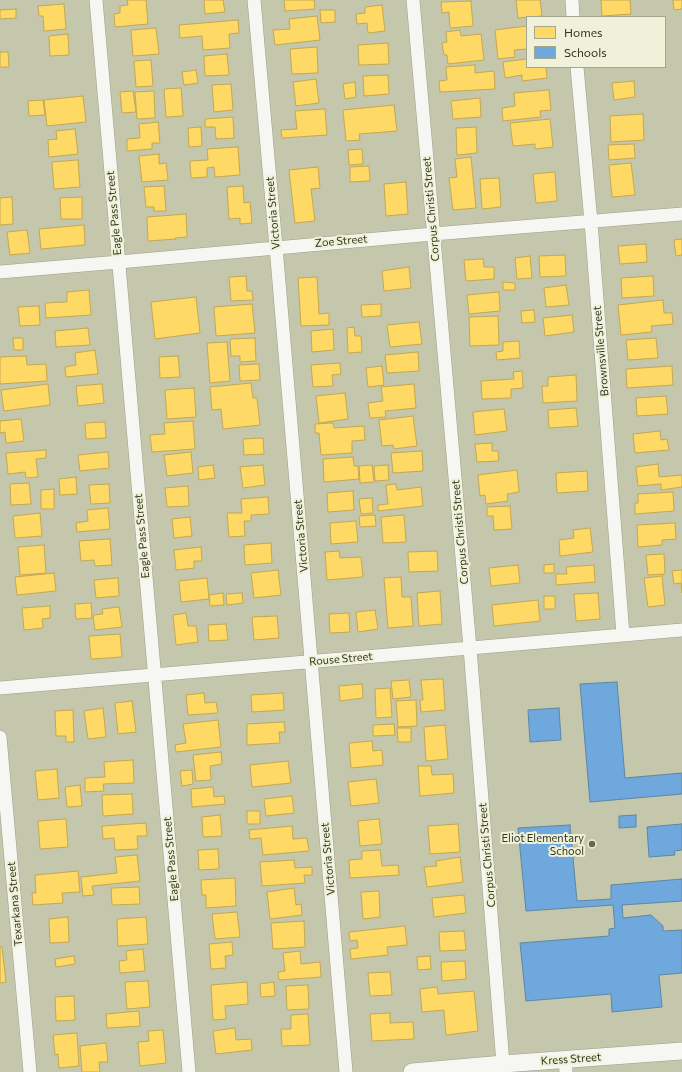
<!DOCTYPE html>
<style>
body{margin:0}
#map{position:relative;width:682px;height:1072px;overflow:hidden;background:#c4c7ab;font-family:Commissioner,sans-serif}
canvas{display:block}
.legend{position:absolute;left:526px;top:16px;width:140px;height:52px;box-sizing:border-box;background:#eff2d8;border:1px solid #a4a68e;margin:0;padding:5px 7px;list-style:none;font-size:12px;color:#333520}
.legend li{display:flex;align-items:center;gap:8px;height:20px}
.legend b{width:20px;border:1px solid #a4a68e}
</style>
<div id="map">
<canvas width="682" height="1072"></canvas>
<ul class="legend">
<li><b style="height:11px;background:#ffd966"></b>Homes</li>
<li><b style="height:11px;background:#6fa8dc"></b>Schools</li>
</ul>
</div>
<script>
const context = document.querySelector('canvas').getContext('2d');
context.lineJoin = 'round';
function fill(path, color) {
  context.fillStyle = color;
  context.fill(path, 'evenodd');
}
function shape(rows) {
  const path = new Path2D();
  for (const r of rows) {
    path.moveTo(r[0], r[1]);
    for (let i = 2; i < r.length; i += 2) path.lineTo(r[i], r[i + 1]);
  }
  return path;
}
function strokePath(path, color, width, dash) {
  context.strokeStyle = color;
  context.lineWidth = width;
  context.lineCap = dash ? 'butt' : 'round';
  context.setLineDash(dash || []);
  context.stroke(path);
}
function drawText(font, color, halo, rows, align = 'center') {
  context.font = font + ' Commissioner,sans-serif';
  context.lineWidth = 4;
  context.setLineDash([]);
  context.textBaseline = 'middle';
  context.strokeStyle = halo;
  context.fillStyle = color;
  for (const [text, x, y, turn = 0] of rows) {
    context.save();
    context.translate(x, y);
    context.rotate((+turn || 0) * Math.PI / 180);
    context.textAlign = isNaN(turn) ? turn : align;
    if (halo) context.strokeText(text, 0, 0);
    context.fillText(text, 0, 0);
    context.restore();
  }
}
const homes = shape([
 [127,0,146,0,148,24,115,27,114,14,120,13,120,6,128,5,127,0],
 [204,0,223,0,225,12,205,14,204,0],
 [284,0,314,0,315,9,285,11,284,0],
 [516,0,540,0,542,16,518,18,516,0],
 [601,0,630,0,631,14,602,16,601,0],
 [673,0,682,0,682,9,674,10,673,0],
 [471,1,473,26,450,28,449,12,442,13,441,2,471,1],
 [64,4,66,29,44,31,43,16,39,16,38,6,64,4],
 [382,5,385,31,368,33,367,23,357,24,356,14,365,13,365,7,382,5],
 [16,9,16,18,0,19,0,10,16,9],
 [320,10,335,10,335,22,321,23,320,10],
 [317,16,320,40,275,45,273,30,290,29,289,19,317,16],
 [238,20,239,33,229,34,230,48,203,50,202,36,180,38,179,25,238,20],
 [527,26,527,49,514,50,515,57,498,59,495,30,527,26],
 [156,28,159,54,133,56,131,30,156,28],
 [460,30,461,36,481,34,484,60,448,64,447,55,444,55,442,43,447,42,446,32,460,30],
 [68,34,69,55,50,56,49,36,68,34],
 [388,43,389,64,359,65,358,45,388,43],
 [317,47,318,73,292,74,290,49,317,47],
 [0,52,8,52,9,67,0,67,0,52],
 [227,54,229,75,205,76,204,56,227,54],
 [527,59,527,67,546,67,547,78,522,81,522,75,505,78,503,62,527,59],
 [151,60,153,86,136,87,134,61,151,60],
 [475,65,475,73,494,71,495,89,440,92,439,81,447,80,446,67,475,65],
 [196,70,198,83,184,85,182,72,196,70],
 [388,75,389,94,364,96,363,76,388,75],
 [316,79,319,103,296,106,293,82,316,79],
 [634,81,635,97,614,100,612,83,634,81],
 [355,82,356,97,345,99,343,84,355,82],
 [231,84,233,110,214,112,212,85,231,84],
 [181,88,183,116,166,117,164,89,181,88],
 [549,90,551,110,540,111,541,117,503,121,502,108,515,106,514,93,549,90],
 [133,91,136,112,122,113,120,92,133,91],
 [154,91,155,118,137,119,135,92,154,91],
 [83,96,86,122,47,126,44,100,83,96],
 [480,98,481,117,453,119,451,101,480,98],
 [43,100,45,115,29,116,28,101,43,100],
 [394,105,397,131,359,134,360,140,346,141,343,110,394,105],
 [325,109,327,135,282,138,281,130,297,129,295,111,325,109],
 [643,114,644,140,611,142,610,116,643,114],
 [233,117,234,138,216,139,215,127,205,127,205,119,233,117],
 [550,119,553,147,535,149,535,144,513,146,510,123,550,119],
 [158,122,160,143,152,143,152,149,127,151,127,139,140,138,139,124,158,122],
 [201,127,202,146,189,147,188,128,201,127],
 [476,127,477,153,457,155,456,128,476,127],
 [75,129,78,154,49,157,48,140,57,139,56,131,75,129],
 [634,144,635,158,609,160,608,145,634,144],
 [238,147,240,175,215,177,214,167,207,168,207,177,191,178,190,161,208,160,207,149,238,147],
 [362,149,363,164,349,165,348,150,362,149],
 [159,154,159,164,166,163,168,180,142,182,139,156,159,154],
 [471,157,476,208,453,210,449,178,457,177,455,159,471,157],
 [78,160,80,187,54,189,52,162,78,160],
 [631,163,635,195,612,197,609,165,631,163],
 [369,166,370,181,350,182,350,167,369,166],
 [318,167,320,188,311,189,315,221,295,223,289,170,318,167],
 [555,172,557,201,536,203,533,174,555,172],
 [499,178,501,207,482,209,480,179,499,178],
 [406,182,408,214,386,216,384,184,406,182],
 [164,186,166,211,154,211,154,207,146,207,144,187,164,186],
 [243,186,244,203,250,202,252,223,240,224,240,218,229,219,227,187,243,186],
 [12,197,13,224,0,225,0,198,12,197],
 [82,197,82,219,61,219,60,198,82,197],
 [186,214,187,237,175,238,176,239,148,241,147,217,186,214],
 [84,225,85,245,41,249,39,229,84,225],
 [27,230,30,253,10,255,7,232,27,230],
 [682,239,682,255,676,256,674,240,682,239],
 [646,244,647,262,620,264,618,246,646,244],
 [565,255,566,276,540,277,539,256,565,255],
 [530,256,532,278,517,279,515,258,530,256],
 [483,259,484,267,494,267,494,279,466,281,464,260,483,259],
 [409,267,411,288,384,291,382,271,409,267],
 [246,276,247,291,252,291,253,300,231,301,229,277,246,276],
 [653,276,654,296,622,298,621,278,653,276],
 [317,277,319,314,329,313,329,325,301,326,298,278,317,277],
 [503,282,515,283,515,290,503,290,503,282],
 [566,285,569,305,546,307,544,288,566,285],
 [89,290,91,315,46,318,45,303,67,302,67,292,89,290],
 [499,292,500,311,469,314,467,295,499,292],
 [196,297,200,333,155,339,151,302,196,297],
 [663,300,664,313,672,313,673,324,651,326,652,332,621,335,618,305,663,300],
 [252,304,255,333,216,336,214,307,252,304],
 [381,304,381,316,362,317,361,305,381,304],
 [39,306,40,325,20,326,18,307,39,306],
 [534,310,535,322,522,323,521,311,534,310],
 [572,315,574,332,545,336,543,318,572,315],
 [498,316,499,345,470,346,469,317,498,316],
 [419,322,422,344,390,347,387,325,419,322],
 [354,327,355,336,361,336,362,352,348,353,347,328,354,327],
 [88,328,90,345,56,347,55,331,88,328],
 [333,329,334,350,312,352,311,331,333,329],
 [13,338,23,338,23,350,14,350,13,338],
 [255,338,256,361,240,362,240,356,231,356,230,339,255,338],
 [656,338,658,358,628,360,626,340,656,338],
 [519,341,520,358,497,360,496,352,503,351,503,342,519,341],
 [227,342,230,381,210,383,207,343,227,342],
 [95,350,98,374,66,377,65,367,76,365,75,353,95,350],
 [418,352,419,371,387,373,385,355,418,352],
 [26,356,27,365,46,364,47,381,0,384,0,357,26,356],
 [178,356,180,377,160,378,159,357,178,356],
 [340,363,341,374,332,375,333,386,313,387,311,365,340,363],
 [259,364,260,380,240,381,239,365,259,364],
 [382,366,384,385,368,387,366,368,382,366],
 [672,366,673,385,627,388,626,369,672,366],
 [522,371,523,388,511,389,511,398,482,399,481,381,514,379,513,372,522,371],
 [576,375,577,401,543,403,542,386,548,386,548,377,576,375],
 [251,383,253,398,257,398,260,425,223,429,221,409,212,410,210,387,251,383],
 [48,384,50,405,4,411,1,390,48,384],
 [102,384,104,403,78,406,76,386,102,384],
 [414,384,416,408,385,411,386,417,370,418,368,403,383,401,381,387,414,384],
 [194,388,196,417,167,419,165,390,194,388],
 [345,393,348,419,319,423,316,396,345,393],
 [666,396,668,414,637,416,636,398,666,396],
 [576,408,578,426,549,428,548,410,576,408],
 [504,409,507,431,475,435,473,412,504,409],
 [413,416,417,446,394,449,393,445,382,446,379,420,413,416],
 [21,419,24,441,6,443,5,432,0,433,0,421,21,419],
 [193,421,195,449,152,452,150,435,165,434,164,423,193,421],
 [105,422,106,438,86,439,85,423,105,422],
 [333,423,334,428,364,426,365,440,352,441,352,453,321,455,319,433,315,433,315,424,333,423],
 [660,431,661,440,667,439,669,450,635,453,633,434,660,431],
 [263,438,264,454,244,455,243,439,263,438],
 [492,443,492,451,498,451,499,461,477,462,475,444,492,443],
 [46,450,46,458,36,459,38,477,26,478,25,472,8,474,6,453,46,450],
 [422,451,423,471,393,473,391,453,422,451],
 [108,452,109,468,80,471,78,455,108,452],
 [191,452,193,473,167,476,164,455,191,452],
 [353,457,354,466,358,466,359,479,324,482,323,459,353,457],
 [658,464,659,477,682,475,682,487,661,490,661,484,638,486,636,467,658,464],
 [213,465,215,478,199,480,198,467,213,465],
 [263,465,265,485,243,488,240,467,263,465],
 [372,465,374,482,360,483,359,466,372,465],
 [388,465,389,480,375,481,374,466,388,465],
 [517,470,519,492,507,494,508,501,486,504,485,495,480,496,478,475,517,470],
 [587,471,588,491,557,493,556,473,587,471],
 [76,477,77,494,60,495,59,479,76,477],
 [29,483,31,504,11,505,10,484,29,483],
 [109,484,110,503,91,504,89,485,109,484],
 [396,484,397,490,421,487,423,506,378,511,378,505,388,504,386,485,396,484],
 [188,486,189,506,167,507,165,488,188,486],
 [54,489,54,509,41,509,41,490,54,489],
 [353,491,354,510,328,512,327,493,353,491],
 [673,492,674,511,635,514,635,503,638,503,638,494,673,492],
 [268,497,269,514,251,515,251,521,244,521,245,536,229,537,227,513,242,513,241,499,268,497],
 [372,498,373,513,361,514,359,499,372,498],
 [510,506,512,529,494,530,493,516,487,516,487,507,510,506],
 [108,508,110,529,77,532,76,523,88,521,87,510,108,508],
 [40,513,42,536,15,538,13,516,40,513],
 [375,515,376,526,360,527,359,516,375,515],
 [404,515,406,542,383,543,381,517,404,515],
 [190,517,192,536,174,538,172,519,190,517],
 [356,521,358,542,331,544,330,523,356,521],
 [675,523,676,539,662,540,662,545,638,547,637,525,675,523],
 [590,528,593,552,560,556,559,540,574,538,573,530,590,528],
 [110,539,112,565,95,566,94,560,81,561,79,541,110,539],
 [271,543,272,563,245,565,244,545,271,543],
 [44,545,46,573,20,575,18,547,44,545],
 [201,547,202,561,194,561,194,568,176,570,174,550,201,547],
 [339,551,340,558,361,557,363,577,327,580,325,552,339,551],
 [437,551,438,571,409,572,408,552,437,551],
 [664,554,665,574,648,575,646,555,664,554],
 [554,564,554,573,544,573,544,565,554,564],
 [518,565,520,583,491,586,489,568,518,565],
 [594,565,595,582,556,585,556,574,567,574,566,567,594,565],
 [278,570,281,595,254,598,251,573,278,570],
 [682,570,682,593,681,583,674,584,672,571,682,570],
 [54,573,56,591,17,595,15,577,54,573],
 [662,576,665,605,648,607,644,578,662,576],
 [401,577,402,597,411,597,413,626,388,628,384,578,401,577],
 [118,578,119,596,96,598,94,580,118,578],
 [207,578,209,599,181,602,179,581,207,578],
 [440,591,442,624,419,626,417,593,440,591],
 [223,593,224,605,210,606,209,595,223,593],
 [242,593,243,603,227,605,226,594,242,593],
 [598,593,600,619,576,621,574,594,598,593],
 [544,596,555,596,555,609,544,609,544,596],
 [538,600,540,621,494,626,492,605,538,600],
 [91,603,92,618,76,619,75,604,91,603],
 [50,606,50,618,42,619,43,628,24,630,22,608,50,606],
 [119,607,122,627,95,630,93,615,103,614,102,609,119,607],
 [375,610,378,629,358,632,356,612,375,610],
 [186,613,188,626,196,626,198,642,176,645,173,615,186,613],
 [349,613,350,632,330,633,329,614,349,613],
 [277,616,279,638,254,640,252,617,277,616],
 [226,624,228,640,209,641,208,625,226,624],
 [120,634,122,657,91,659,89,636,120,634],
 [443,679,445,710,421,712,420,700,423,700,421,680,443,679],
 [409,680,411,697,393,699,391,681,409,680],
 [362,684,363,698,340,701,339,686,362,684],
 [390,688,392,717,376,718,375,689,390,688],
 [204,693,205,703,216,702,218,713,188,715,186,695,204,693],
 [283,693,284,710,252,712,251,695,283,693],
 [416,700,417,726,398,727,396,701,416,700],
 [132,701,136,732,118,734,115,703,132,701],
 [103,708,106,737,88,739,84,711,103,708],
 [73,710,74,742,66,742,66,736,56,736,55,711,73,710],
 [218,720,221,747,176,752,175,745,186,743,183,724,218,720],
 [284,722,285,732,279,732,280,743,247,745,247,724,284,722],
 [394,724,395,735,373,736,373,725,394,724],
 [445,725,448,759,426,761,424,727,445,725],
 [397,728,411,728,411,742,398,742,397,728],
 [372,741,373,751,382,750,383,765,351,768,349,743,372,741],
 [221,752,222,764,210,766,211,780,196,781,193,755,221,752],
 [133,760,134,783,103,784,104,791,85,792,85,778,105,777,104,762,133,760],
 [288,761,291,783,252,787,250,765,288,761],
 [418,766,431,766,432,775,453,774,454,793,420,796,418,766],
 [57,769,59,798,38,800,35,771,57,769],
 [192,770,193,784,182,786,180,771,192,770],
 [376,779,379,803,351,806,348,782,376,779],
 [80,785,82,806,67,807,65,787,80,785],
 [213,787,214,797,224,796,225,804,192,807,191,789,213,787],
 [132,794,133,814,103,816,102,795,132,794],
 [292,796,294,813,266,816,264,799,292,796],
 [247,811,260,811,260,824,247,824,247,811],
 [220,815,222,836,203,837,202,817,220,815],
 [66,819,68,847,40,849,38,821,66,819],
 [379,819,382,844,360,846,358,821,379,819],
 [146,823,147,836,137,836,138,849,115,850,114,838,103,839,102,826,146,823],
 [458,824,460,852,430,854,428,826,458,824],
 [292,826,293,839,307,838,309,851,263,855,261,838,250,839,249,830,292,826],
 [218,849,219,869,199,870,198,850,218,849],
 [380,850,382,866,398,865,399,875,350,878,349,860,362,859,362,851,380,850],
 [137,855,140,881,92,886,94,895,83,896,81,877,117,873,115,857,137,855],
 [460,857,463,882,427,887,424,867,437,866,436,861,460,857],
 [294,860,295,868,312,867,312,875,304,875,305,883,262,886,260,862,294,860],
 [78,871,80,892,62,893,63,903,33,905,32,893,36,893,35,875,78,871],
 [235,878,236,906,206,908,206,895,202,895,201,880,235,878],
 [139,887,140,904,112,905,111,888,139,887],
 [294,888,296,905,301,904,302,915,270,919,267,892,294,888],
 [379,891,380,917,363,919,361,892,379,891],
 [464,895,466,913,434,917,432,898,464,895],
 [237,912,240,937,215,939,212,914,237,912],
 [68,917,69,942,50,943,49,919,68,917],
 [146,917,148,944,118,946,117,919,146,917],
 [304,921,305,947,273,949,271,923,304,921],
 [405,926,407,945,387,947,388,955,351,959,350,949,358,948,357,940,350,941,349,932,405,926],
 [464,931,466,950,440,951,439,932,464,931],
 [232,942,233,955,225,956,226,968,211,969,209,944,232,942],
 [0,947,2,947,6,982,0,983,0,947],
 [143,949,145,971,120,973,119,961,127,960,126,951,143,949],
 [300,951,301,964,320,962,321,977,279,980,278,972,285,971,283,953,300,951],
 [74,956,75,964,56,967,55,959,74,956],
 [430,956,431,969,418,970,417,957,430,956],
 [465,961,466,979,442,981,441,962,465,961],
 [390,972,392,995,370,996,368,973,390,972],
 [148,981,150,1007,127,1009,125,982,148,981],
 [247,982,248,1004,225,1006,226,1019,213,1020,211,985,247,982],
 [274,982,275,996,261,997,260,984,274,982],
 [308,985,309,1009,287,1010,286,986,308,985],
 [437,987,438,994,474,991,478,1031,446,1035,444,1010,422,1012,420,989,437,987],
 [74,996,75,1020,56,1021,55,997,74,996],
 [139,1011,140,1026,107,1028,106,1014,139,1011],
 [390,1013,390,1023,413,1022,414,1039,372,1041,370,1014,390,1013],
 [308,1014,310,1045,282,1046,281,1029,291,1029,291,1015,308,1014],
 [235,1028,236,1040,251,1039,252,1050,216,1054,213,1031,235,1028],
 [163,1030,166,1063,140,1066,138,1042,149,1041,148,1031,163,1030],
 [77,1033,79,1066,59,1068,58,1054,55,1055,53,1035,77,1033],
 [106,1043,108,1062,99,1062,100,1072,82,1072,80,1046,106,1043]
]);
const schools = shape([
 [617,682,625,778,682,773,682,794,590,802,580,684,617,682],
 [559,708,561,740,530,742,528,710,559,708],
 [636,815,636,827,619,828,619,816,636,815],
 [682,824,682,850,674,851,675,855,649,857,647,827,682,824],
 [570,825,577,901,611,899,611,885,682,879,682,901,622,905,623,918,651,915,663,926,663,931,682,930,682,973,659,975,662,1007,612,1012,611,994,526,1001,520,943,609,936,609,929,615,928,613,905,526,911,518,828,570,825]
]);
const minor = shape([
 [96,0,189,1072],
 [254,0,276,247,346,1072],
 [413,0,470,648,503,1064],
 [572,0,573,17],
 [577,67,591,222,623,635],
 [0,272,119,262,433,234,682,214],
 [0,688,682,630],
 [0,737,30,1072],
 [565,1059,566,1072]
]);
const tertiary = shape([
 [412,1072,503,1064,682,1051]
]);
const markers = [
 [592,844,4,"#666851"]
];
const streetNames = [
 ["Corpus Christi Street",431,209,-95],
 ["Eagle Pass Street",114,213,-95],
 ["Victoria Street",273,213,-95],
 ["Zoe Street",341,241,-5],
 ["Brownsville Street",601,351,-95],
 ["Corpus Christi Street",460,532,-95],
 ["Eagle Pass Street",142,536,-95],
 ["Victoria Street",301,536,-95],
 ["Rouse Street",341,659,-5],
 ["Corpus Christi Street",487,855,-95],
 ["Eagle Pass Street",171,859,-95],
 ["Victoria Street",328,859,-95],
 ["Texarkana Street",15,904,-95],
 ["Kress Street",571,1059,-4]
];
const poiNames = [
 ["Eliot Elementary",584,838],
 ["School",584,851]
];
fill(homes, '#ffd966');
strokePath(homes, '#c2a851', 1);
fill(schools, '#6fa8dc');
strokePath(schools, '#5d86a4', 1);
strokePath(minor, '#9c9e88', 14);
strokePath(tertiary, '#9c9e88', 18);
strokePath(minor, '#f6f7f2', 13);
strokePath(tertiary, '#f6f7f2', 17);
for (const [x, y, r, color] of markers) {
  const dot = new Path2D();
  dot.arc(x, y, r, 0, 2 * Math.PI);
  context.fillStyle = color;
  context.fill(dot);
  strokePath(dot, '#eff2d8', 1.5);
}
drawText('11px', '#333520', '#eff2d8', streetNames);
drawText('11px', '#333520', '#eff2d8', poiNames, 'right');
</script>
